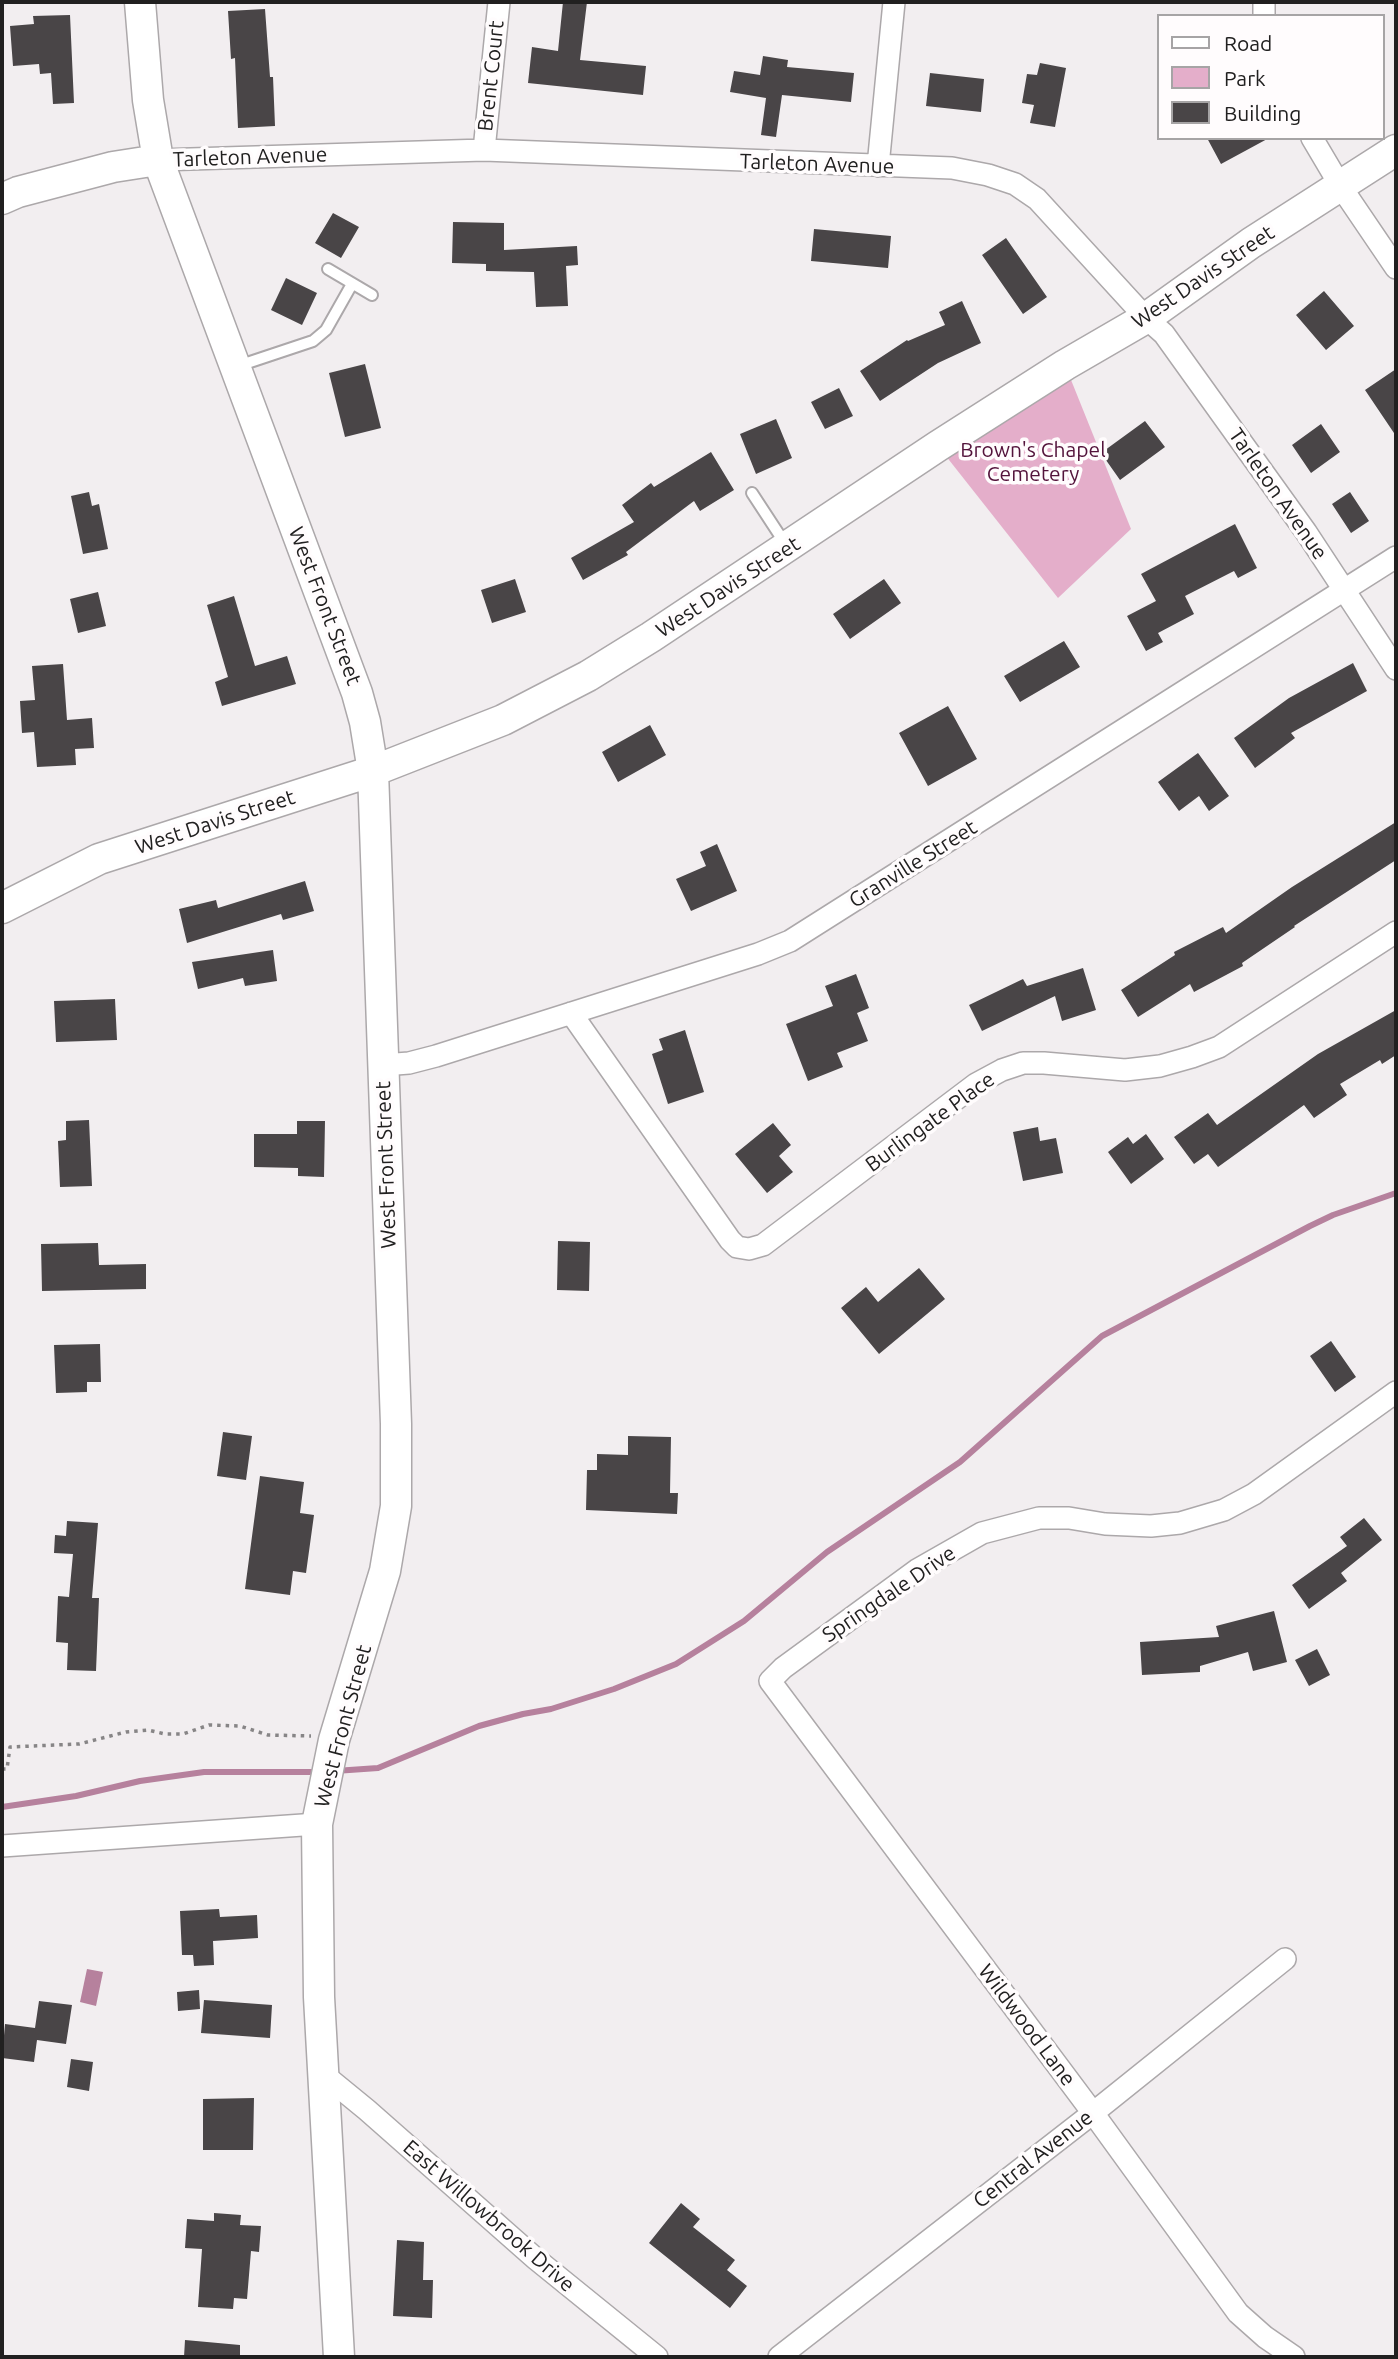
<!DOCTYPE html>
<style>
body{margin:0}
#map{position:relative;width:1398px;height:2359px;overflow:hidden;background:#f2eef0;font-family:Ubuntu,sans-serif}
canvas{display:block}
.frame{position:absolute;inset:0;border:4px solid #212020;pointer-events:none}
.legend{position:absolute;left:1157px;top:14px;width:228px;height:126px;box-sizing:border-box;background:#fffcfd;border:2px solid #a6a4a5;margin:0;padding:9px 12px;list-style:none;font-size:21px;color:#212020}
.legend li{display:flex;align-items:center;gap:14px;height:35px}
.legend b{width:35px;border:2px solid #a6a4a5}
</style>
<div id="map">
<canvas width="1398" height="2359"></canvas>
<div class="frame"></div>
<ul class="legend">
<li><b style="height:9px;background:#fff"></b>Road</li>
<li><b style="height:19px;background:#e4aeca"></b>Park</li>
<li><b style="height:19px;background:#494547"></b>Building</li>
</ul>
</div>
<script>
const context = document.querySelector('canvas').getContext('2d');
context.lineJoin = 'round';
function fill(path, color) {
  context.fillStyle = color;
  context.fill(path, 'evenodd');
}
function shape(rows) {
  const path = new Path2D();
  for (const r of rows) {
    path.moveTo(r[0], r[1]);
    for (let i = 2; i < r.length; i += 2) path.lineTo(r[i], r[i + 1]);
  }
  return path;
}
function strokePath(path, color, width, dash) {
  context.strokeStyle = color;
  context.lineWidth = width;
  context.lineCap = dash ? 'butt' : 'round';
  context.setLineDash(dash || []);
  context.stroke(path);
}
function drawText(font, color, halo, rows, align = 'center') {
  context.font = font + ' Ubuntu,sans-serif';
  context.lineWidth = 7;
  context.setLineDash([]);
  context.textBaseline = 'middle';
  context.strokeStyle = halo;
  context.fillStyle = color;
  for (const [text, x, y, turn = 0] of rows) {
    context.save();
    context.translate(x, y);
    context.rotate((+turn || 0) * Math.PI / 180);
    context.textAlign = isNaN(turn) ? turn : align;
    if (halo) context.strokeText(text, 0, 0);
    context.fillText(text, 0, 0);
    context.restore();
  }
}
const green = shape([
 [1065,365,1131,529,1058,598,938,446]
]);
const water = shape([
 [87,1969,103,1972,96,2006,80,2002]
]);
const stream = shape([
 [335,1771,378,1768,479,1726,523,1714,551,1709,614,1689,676,1664,744,1621,827,1552,960,1462,1102,1336,1310,1226,1333,1215,1396,1193],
 [2,1807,76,1796,140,1781,204,1772,321,1772]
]);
const building = shape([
 [563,2,587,2,580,60,646,66,643,95,528,83,532,47,558,51],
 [265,9,270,77,273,77,275,126,238,128,235,58,231,59,228,11],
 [70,15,74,103,53,104,51,73,40,74,39,64,13,66,10,26,34,24,33,16],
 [763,56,788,60,787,67,854,73,851,102,782,95,776,137,761,135,766,98,730,92,734,71,760,75],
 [1040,63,1066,68,1055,127,1030,123,1034,105,1022,103,1027,74,1037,75],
 [930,73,984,79,981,112,926,106],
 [1207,138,1269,138,1221,164],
 [333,213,359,227,341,258,315,243],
 [453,222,504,223,504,250,577,246,578,265,566,266,568,306,536,307,534,272,486,271,486,264,452,263],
 [814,229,891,236,888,268,811,261],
 [1006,238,1047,297,1023,314,982,255],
 [286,278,317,293,302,325,271,310],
 [1324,291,1354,326,1326,350,1296,315],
 [962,301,981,343,938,363,880,401,860,371,907,340,908,341,945,325,939,312],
 [365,364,381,428,345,437,329,373],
 [1396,369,1396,436,1365,390],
 [839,388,853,416,825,429,811,402],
 [776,419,792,458,756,474,740,434],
 [1145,421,1165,447,1120,480,1101,453],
 [1321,424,1340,452,1311,473,1292,445],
 [711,452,734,490,700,511,694,501,626,552,628,555,583,580,571,558,634,522,622,505,651,483,654,487],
 [89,492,92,506,99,504,108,549,83,554,71,496],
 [1350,492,1369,521,1351,533,1332,504],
 [1235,524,1257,568,1238,578,1234,571,1185,596,1194,614,1158,633,1163,642,1146,651,1127,616,1156,601,1141,574],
 [515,579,526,612,492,623,481,590],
 [884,579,901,603,850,639,833,614],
 [98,592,106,626,78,633,70,599],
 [234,596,255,666,287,656,296,684,222,706,215,682,228,677,207,605],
 [1064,641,1080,667,1020,702,1004,676],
 [1353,663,1367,691,1291,733,1295,738,1255,768,1234,738,1289,698],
 [63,664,67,720,92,718,94,748,75,749,76,765,37,767,34,732,22,733,20,701,35,700,32,666],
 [948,706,977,759,928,786,899,733],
 [650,725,666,755,618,782,602,752],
 [1198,753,1229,796,1209,811,1199,796,1179,811,1158,782],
 [1396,822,1396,860,1294,926,1295,927,1242,963,1243,966,1194,992,1190,984,1138,1017,1121,990,1175,955,1174,952,1223,927,1226,933,1292,887],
 [717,844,737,891,691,911,676,879,706,866,700,852],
 [305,881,314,911,283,920,281,914,187,943,179,909,216,900,218,908],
 [273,950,277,981,245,986,243,978,198,989,192,962],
 [1083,968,1096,1010,1062,1021,1055,996,982,1031,969,1005,1023,979,1027,986],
 [856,974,869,1008,857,1013,868,1041,837,1053,843,1067,808,1081,786,1024,833,1006,825,986],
 [115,999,117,1040,56,1042,54,1001],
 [1396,1010,1396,1055,1382,1064,1380,1060,1340,1084,1347,1095,1314,1118,1304,1105,1218,1167,1208,1154,1194,1164,1174,1137,1208,1113,1217,1125,1318,1054],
 [685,1030,704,1092,668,1104,652,1054,663,1050,659,1039],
 [89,1120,92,1186,60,1187,58,1141,66,1140,66,1121],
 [297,1121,325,1121,324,1177,298,1176,298,1168,254,1167,254,1134,297,1134],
 [773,1123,791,1145,779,1156,793,1172,767,1193,735,1154],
 [1038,1127,1040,1141,1056,1138,1063,1173,1023,1181,1013,1132],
 [1146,1134,1164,1159,1131,1184,1108,1152,1128,1137,1133,1144],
 [558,1241,590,1242,589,1291,557,1290],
 [98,1243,99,1265,146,1264,146,1289,42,1291,41,1244],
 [919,1268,945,1299,879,1354,841,1308,866,1287,878,1302],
 [1331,1341,1356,1377,1335,1392,1310,1356],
 [100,1344,101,1382,87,1382,87,1392,56,1393,54,1345],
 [223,1432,252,1436,246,1480,217,1476],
 [628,1436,671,1437,670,1493,678,1493,677,1514,586,1510,587,1470,597,1470,597,1454,628,1455],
 [260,1476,304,1482,300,1513,314,1515,306,1573,293,1571,290,1595,245,1589],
 [1364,1518,1382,1540,1341,1573,1347,1581,1309,1609,1292,1585,1347,1546,1340,1537],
 [67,1521,98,1523,92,1598,99,1598,96,1671,67,1670,68,1643,56,1642,58,1596,69,1597,73,1554,54,1553,55,1535,66,1536],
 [1274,1611,1287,1662,1253,1671,1248,1652,1200,1666,1200,1672,1142,1675,1140,1642,1219,1637,1216,1626],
 [1317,1649,1330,1675,1309,1686,1295,1660],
 [219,1909,220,1917,257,1915,258,1938,213,1941,214,1965,194,1966,193,1955,182,1955,180,1911],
 [199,1990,200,2009,178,2011,177,1992],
 [204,2000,272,2005,270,2038,201,2033],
 [39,2001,72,2005,66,2044,37,2040,34,2062,2,2058,5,2024,35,2028],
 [71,2059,93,2062,89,2091,67,2087],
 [254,2098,253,2150,203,2150,203,2099],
 [681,2203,700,2219,693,2227,735,2260,727,2270,747,2286,730,2308,649,2243],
 [214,2213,241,2215,240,2225,261,2226,259,2252,251,2251,247,2299,234,2298,233,2309,198,2307,202,2249,185,2248,187,2219,214,2221],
 [397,2240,424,2242,423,2280,433,2280,432,2318,393,2316],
 [185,2340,240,2345,240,2357,184,2357]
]);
const path = shape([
 [2,1769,7,1769,10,1747,79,1744,126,1732,148,1730,165,1734,183,1734,209,1725,240,1726,268,1735,311,1736]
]);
const lane = shape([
 [328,269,372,295],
 [238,366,313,341,326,330,352,284],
 [752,493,786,545]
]);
const street = shape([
 [1264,16,1264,2],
 [1312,138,1341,187,1396,268],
 [484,150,499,2],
 [158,160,484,150,952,168,988,175,1015,184,1037,199,1146,318,1164,334,1306,532,1396,669],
 [878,166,894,2],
 [571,1013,730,1240,737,1247,749,1249,763,1245,976,1084,1002,1070,1023,1063,1044,1063,1125,1070,1160,1066,1192,1057,1219,1047,1396,932],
 [383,1065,409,1063,436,1056,758,954,790,941,1396,557],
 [2,1846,317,1824],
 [323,2074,367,2110,536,2259,657,2357],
 [779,2357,1093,2113,1285,1959],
 [1294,2357,1265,2337,1238,2313,1093,2113,770,1681,783,1668,917,1570,982,1533,1039,1518,1069,1518,1105,1524,1151,1526,1180,1523,1224,1510,1254,1494,1396,1392]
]);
const secondary = shape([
 [140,2,148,100,158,160,357,693,365,722,373,771,396,1424,396,1506,385,1571,334,1740,317,1824,319,1997,339,2357],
 [2,199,18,192,113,167,158,160],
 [2,908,99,859,373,771,503,720,588,676,651,637,938,446,1065,365,1146,318,1251,243,1396,150]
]);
const streetNames = [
 ["Brent Court",491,76,-84],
 ["Tarleton Avenue",250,157,-2],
 ["Tarleton Avenue",817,164,2],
 ["West Davis Street",1203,277,-34],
 ["Tarleton Avenue",1278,494,55],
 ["West Davis Street",728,587,-33],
 ["West Front Street",325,606,69],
 ["West Davis Street",215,822,-18],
 ["Granville Street",913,864,-32],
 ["Burlingate Place",930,1122,-36],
 ["West Front Street",386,1165,-92],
 ["Springdale Drive",889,1594,-34],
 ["West Front Street",343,1726,-75],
 ["Wildwood Lane",1027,2025,53],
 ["Central Avenue",1033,2159,-38],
 ["East Willowbrook Drive",489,2216,41]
];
const parkNames = [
 ["Brown's Chapel",1033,450],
 ["Cemetery",1033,474]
];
fill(green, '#e4aeca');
fill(water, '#b6819d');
strokePath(stream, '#b6819d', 6);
fill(building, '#494547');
strokePath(lane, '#aca8aa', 14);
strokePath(street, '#aca8aa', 24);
strokePath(secondary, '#aca8aa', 33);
strokePath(path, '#878586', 3.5, [3.5, 5]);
strokePath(lane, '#fff', 10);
strokePath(street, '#fff', 21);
strokePath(secondary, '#fff', 30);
drawText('21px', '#212020', '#fffcfd', streetNames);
drawText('21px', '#53133b', '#fffcfd', parkNames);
</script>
